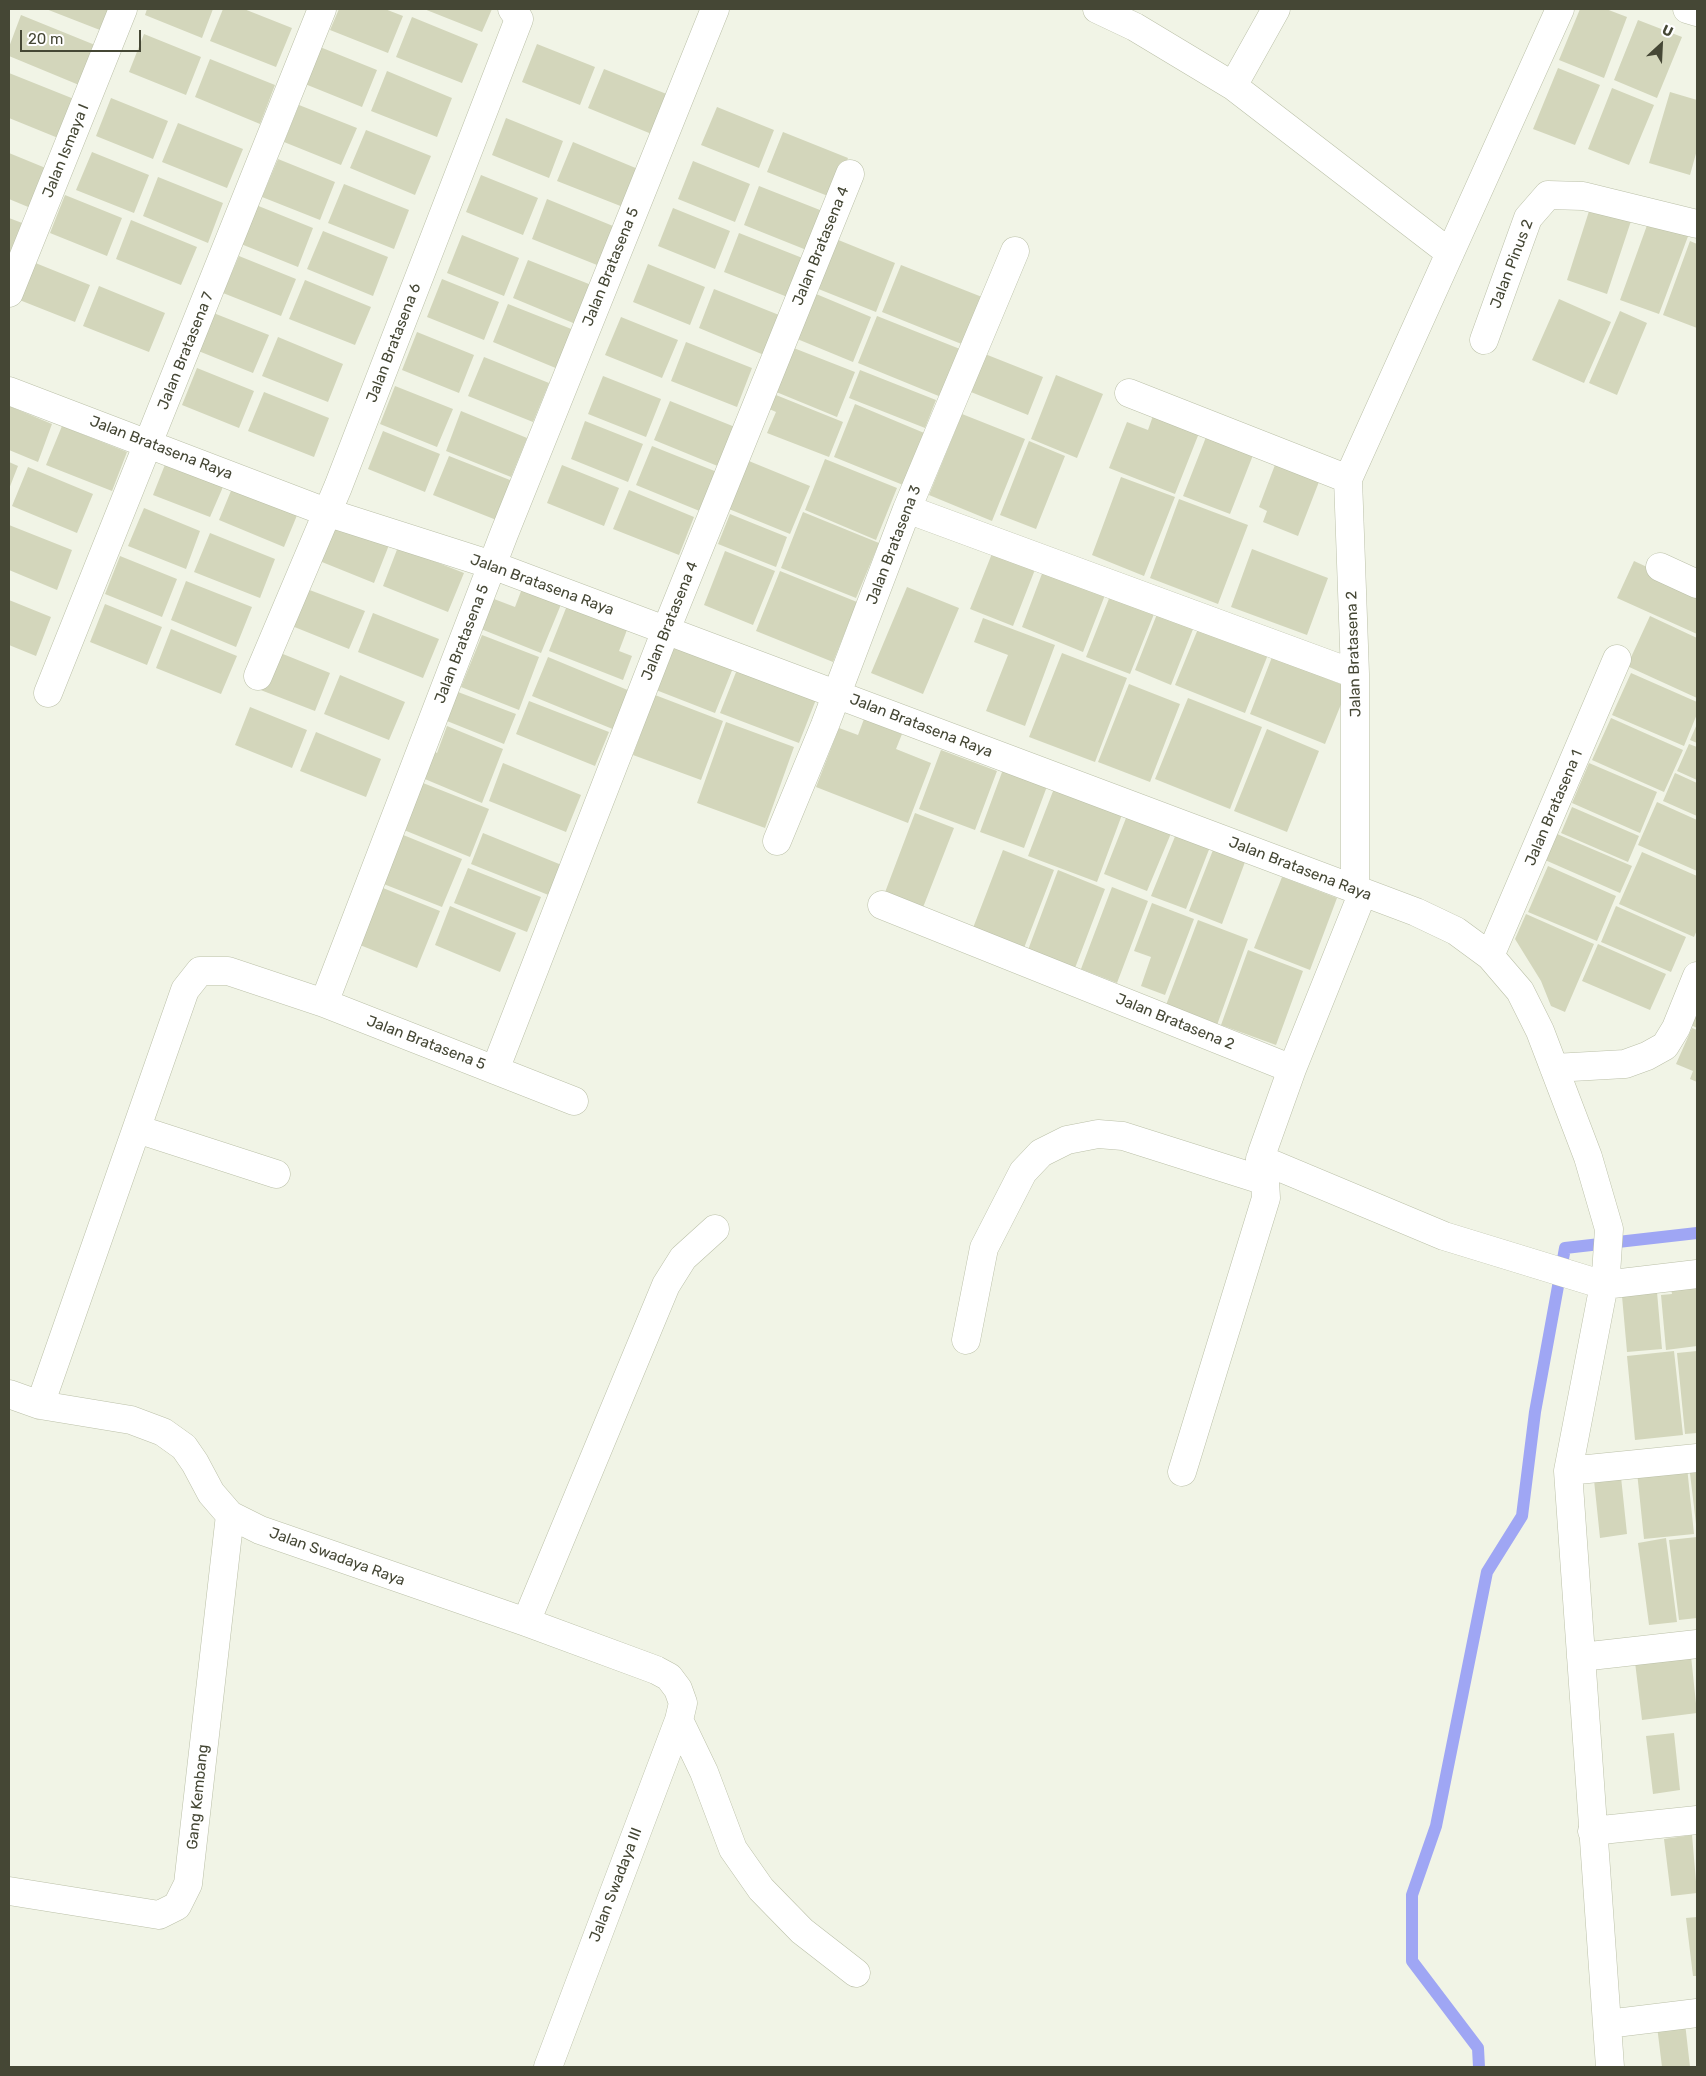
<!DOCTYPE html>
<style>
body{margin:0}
#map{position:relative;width:1706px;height:2076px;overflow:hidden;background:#f1f4e6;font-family:Rubik,sans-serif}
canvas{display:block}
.frame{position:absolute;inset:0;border:10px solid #454735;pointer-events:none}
.north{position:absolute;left:1636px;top:20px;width:50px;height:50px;-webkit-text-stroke:4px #fff;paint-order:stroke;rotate:25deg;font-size:14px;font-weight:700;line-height:20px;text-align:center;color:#454735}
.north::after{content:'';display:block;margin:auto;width:18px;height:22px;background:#454735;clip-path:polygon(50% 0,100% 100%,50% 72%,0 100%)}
.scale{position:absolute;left:20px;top:30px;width:121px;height:22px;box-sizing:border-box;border:2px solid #454735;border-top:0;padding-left:6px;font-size:15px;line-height:18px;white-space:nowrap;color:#454735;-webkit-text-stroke:4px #fff;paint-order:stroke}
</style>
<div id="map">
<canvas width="1706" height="2076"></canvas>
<div class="frame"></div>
<div class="north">U</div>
<div class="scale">20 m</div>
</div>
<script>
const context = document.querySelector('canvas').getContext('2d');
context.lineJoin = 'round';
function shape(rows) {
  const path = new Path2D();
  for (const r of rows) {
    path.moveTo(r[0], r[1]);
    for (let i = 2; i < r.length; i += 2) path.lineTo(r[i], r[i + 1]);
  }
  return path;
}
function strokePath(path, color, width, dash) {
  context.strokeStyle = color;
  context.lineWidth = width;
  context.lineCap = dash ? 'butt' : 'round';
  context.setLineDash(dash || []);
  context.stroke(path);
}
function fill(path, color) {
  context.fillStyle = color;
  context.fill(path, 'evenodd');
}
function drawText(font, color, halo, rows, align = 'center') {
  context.font = font + ' Rubik,sans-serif';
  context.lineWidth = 5;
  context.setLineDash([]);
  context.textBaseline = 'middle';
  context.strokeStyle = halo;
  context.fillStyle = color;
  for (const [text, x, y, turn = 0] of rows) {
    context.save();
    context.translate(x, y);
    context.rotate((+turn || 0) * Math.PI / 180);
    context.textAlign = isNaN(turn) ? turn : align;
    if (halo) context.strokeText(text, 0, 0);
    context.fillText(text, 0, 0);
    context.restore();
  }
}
const stream = shape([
 [1479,2067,1478,2048,1412,1961,1412,1895,1436,1826,1487,1572,1522,1516,1535,1412,1565,1248,1697,1233]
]);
const building = shape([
 [46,9,115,9,105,32],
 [147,9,213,9,202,38,145,15],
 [223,9,244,9,292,28,276,67,210,41],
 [339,9,385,9,403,16,388,53,330,30],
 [424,9,492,9,482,32],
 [1580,9,1606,9,1627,17,1604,78,1559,60],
 [21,15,95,45,79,85,9,56,9,47],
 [412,17,478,44,462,83,396,57],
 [1638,20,1682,37,1657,98,1614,80],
 [144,34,201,57,186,95,129,72],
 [537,44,595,67,580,105,522,82],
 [320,47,377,70,362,107,305,84],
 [210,59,275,85,260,124,195,97],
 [1558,68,1600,85,1575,145,1533,129],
 [604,69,669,95,654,135,588,108],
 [387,71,452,98,437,137,371,111],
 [9,73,79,101,63,140,9,118],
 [1612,88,1654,105,1629,165,1588,149],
 [1670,92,1697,100,1697,150,1690,175,1649,163],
 [111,98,168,121,153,159,96,136],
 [299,105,357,128,341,165,284,142],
 [717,107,774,130,759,168,701,145],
 [506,118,563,141,549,178,492,155],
 [178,123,243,149,227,188,162,162],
 [366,130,431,156,415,195,350,168],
 [783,132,848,158,833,198,767,172],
 [573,142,638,169,623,207,557,181],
 [92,152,149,175,134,213,76,190],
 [9,153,48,169,33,209,9,199],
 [278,159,335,182,320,220,262,197],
 [693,161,750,184,735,222,678,199],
 [481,175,538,198,523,235,466,212],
 [158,177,223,203,208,243,143,216],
 [344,184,409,210,394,249,328,223],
 [759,186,825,212,809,251,744,225],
 [65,195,122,218,107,256,50,233],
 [547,199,613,226,597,265,532,239],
 [256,205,313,228,298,267,241,244],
 [673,208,730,231,715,269,658,246],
 [1590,208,1631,221,1607,294,1567,280],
 [1650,217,1690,231,1659,314,1620,300],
 [9,218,30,226,9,263],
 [131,220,197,247,181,285,116,259],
 [323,231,388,257,373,296,307,269],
 [739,233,805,259,790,298,724,272],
 [462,235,519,258,504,296,447,273],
 [831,237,895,263,876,312,811,286],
 [1690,241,1697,244,1697,328,1663,315],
 [239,256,296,279,281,316,223,293],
 [528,260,594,286,578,325,513,298],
 [33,262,90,285,75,322,17,299],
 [648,264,705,287,690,325,633,302],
 [901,265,982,297,964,345,882,312],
 [442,279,499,302,484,340,427,317],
 [305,280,371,307,355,345,289,319],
 [99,286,165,313,149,352,83,326],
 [714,289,779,315,764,355,699,328],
 [809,291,871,317,853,362,790,336],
 [1559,299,1611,322,1584,383,1532,360],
 [508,304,574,330,558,369,493,342],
 [1620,311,1647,323,1617,395,1589,383],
 [211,312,269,335,253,373,196,350],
 [877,316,965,351,946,399,858,363],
 [621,317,678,340,662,378,605,355],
 [417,332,474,355,459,393,402,370],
 [278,337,343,364,328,402,262,376],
 [686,342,752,368,737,407,671,381],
 [786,345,855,372,837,417,769,389],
 [985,354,1043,377,1028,415,971,392],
 [484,357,549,383,533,422,468,396],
 [197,368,254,391,239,428,182,405],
 [860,370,936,400,925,428,849,398],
 [1056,375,1103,394,1077,458,1031,439],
 [603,376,661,399,646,437,588,414],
 [395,386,453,409,437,447,380,424],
 [264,392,329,418,314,457,248,431],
 [771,393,843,422,829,457,767,433,776,412,765,407],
 [670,401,735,427,720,467,654,440],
 [855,404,929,435,908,487,834,457],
 [9,406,52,424,38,462,9,450],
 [1155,410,1201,428,1175,494,1109,468,1127,422,1148,430],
 [461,411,527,438,511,477,446,451],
 [962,414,1025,439,992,521,929,495],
 [585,421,643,444,628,482,571,459],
 [62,426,127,452,112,491,46,465],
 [383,431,440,454,425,492,368,469],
 [1208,432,1255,450,1230,514,1183,496],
 [1029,441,1065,456,1036,529,1000,515],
 [652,446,717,472,702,512,636,485],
 [449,456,515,482,499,521,433,495],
 [168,457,226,480,210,517,153,495],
 [1278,457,1322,474,1298,536,1263,522,1267,511,1259,507],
 [744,459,810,486,790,534,724,507],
 [825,459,897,488,876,540,805,510],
 [9,462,18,466,9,489],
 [562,465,619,488,604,526,547,503],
 [28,467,93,494,77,533,12,506],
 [1121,477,1175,497,1144,576,1092,555],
 [235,481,300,508,284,547,219,520],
 [629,490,694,517,679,555,613,529],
 [1179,499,1248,525,1218,604,1150,578],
 [144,508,200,531,186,569,128,546],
 [803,512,879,543,856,598,781,568],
 [730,514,787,537,776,567,718,544],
 [332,522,389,545,374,583,317,560],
 [9,525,72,550,57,590,9,570],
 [210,533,275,559,260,598,194,572],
 [398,547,464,573,448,612,383,586],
 [1252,549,1328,578,1307,635,1231,607],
 [725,551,775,571,753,625,704,605],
 [993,551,1036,567,1013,626,970,609],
 [120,556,177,579,162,617,105,594],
 [1634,561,1697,590,1697,634,1617,598],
 [780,571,857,602,833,662,756,631],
 [1043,571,1105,595,1083,652,1022,627],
 [186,581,252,607,236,647,171,620],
 [523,586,562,602,541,653,481,629,494,599,515,607],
 [907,587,959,608,923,694,871,673],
 [307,589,365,611,349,649,292,626],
 [1110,596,1154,614,1130,674,1086,657],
 [570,598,630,622,619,651,632,656,623,680,549,651],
 [9,600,51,617,36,656,9,645],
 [105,604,162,627,147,665,90,642],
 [1159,609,1195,624,1171,685,1135,670],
 [373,613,439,639,423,678,358,652],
 [1650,616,1697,638,1697,698,1627,666],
 [983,618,1055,645,1025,726,986,711,1008,655,974,642],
 [1200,624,1269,652,1245,713,1175,685],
 [171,629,237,656,221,694,156,668],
 [482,635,539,657,519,710,461,687],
 [675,640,735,663,715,713,656,690],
 [273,650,330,673,315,711,258,689],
 [1062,653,1127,678,1095,762,1029,737],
 [548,657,630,691,615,730,532,696],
 [1272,657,1348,687,1325,744,1250,714],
 [738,667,817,697,799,743,720,713],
 [1631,673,1697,702,1697,714,1684,746,1612,715],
 [340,675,405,702,389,740,324,714],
 [1129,684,1180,704,1150,782,1098,762],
 [458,692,516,714,504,744,447,721],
 [655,695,723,721,701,780,633,755],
 [1188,698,1262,727,1230,809,1155,779],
 [529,701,609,732,595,766,516,734],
 [250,707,307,730,292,768,235,745],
 [1611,718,1683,750,1664,792,1592,760],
 [864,719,902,734,896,749,931,763,908,823,816,787,839,728,858,735],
 [726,722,794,747,765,828,697,803],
 [1697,724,1697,743,1690,740],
 [447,726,503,749,482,803,420,777,431,750,437,753],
 [1267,729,1319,751,1287,832,1234,811],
 [316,732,381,759,366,797,300,771],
 [1689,744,1697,747,1697,780,1677,771],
 [941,750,997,771,975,830,919,809],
 [503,763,581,795,566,832,489,801],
 [1589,763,1657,792,1640,833,1572,803],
 [1005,764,1049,781,1024,848,980,832],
 [1675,773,1697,783,1697,816,1663,801],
 [423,783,489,809,470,857,404,830],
 [1055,786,1123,812,1097,882,1028,856],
 [1657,802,1697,820,1697,871,1638,845],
 [1572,807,1639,836,1628,862,1561,833],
 [915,813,954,828,922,910,884,895],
 [1128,813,1172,831,1147,891,1104,874],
 [396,832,462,859,442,907,376,881],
 [483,833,569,868,556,898,471,864],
 [1176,834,1210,847,1186,909,1151,896],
 [1557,834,1632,866,1620,893,1545,860],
 [1003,850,1054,870,1024,948,973,928],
 [1213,850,1245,862,1222,924,1189,911],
 [1642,852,1697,876,1697,930,1694,937,1619,904],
 [1548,866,1616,896,1597,941,1528,912],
 [468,868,541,897,527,932,454,903],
 [1058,870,1105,889,1075,968,1028,950],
 [1282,877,1337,898,1310,970,1254,948],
 [1112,887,1148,901,1117,983,1081,969],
 [383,888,440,911,417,968,360,945],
 [1152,903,1194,919,1165,995,1141,986,1151,957,1134,951],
 [450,906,516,933,500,972,435,945],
 [1616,906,1686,937,1671,972,1601,942],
 [1526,914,1594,944,1565,1012,1551,1006,1541,981,1515,939],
 [1198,920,1248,939,1217,1025,1166,1005],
 [1598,944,1666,974,1650,1010,1582,981],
 [1248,950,1303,971,1276,1045,1221,1025],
 [1697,1011,1697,1028,1691,1025],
 [1692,1028,1697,1030,1697,1082,1690,1079,1693,1071,1676,1064],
 [1697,1286,1697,1346,1666,1350,1661,1295,1672,1294,1671,1288],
 [1657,1292,1662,1349,1627,1352,1622,1296],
 [1674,1351,1683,1435,1635,1440,1627,1356],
 [1697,1351,1697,1433,1685,1434,1677,1353],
 [1697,1464,1697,1524,1696,1524,1689,1465],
 [1687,1467,1694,1534,1644,1539,1637,1472],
 [1621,1477,1627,1534,1600,1538,1594,1480],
 [1697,1537,1697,1618,1679,1620,1669,1540],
 [1666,1538,1677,1622,1649,1625,1638,1543],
 [1691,1656,1697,1713,1642,1720,1635,1662],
 [1674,1733,1680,1790,1653,1794,1646,1736],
 [1692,1835,1697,1893,1671,1896,1664,1839],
 [1697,1917,1697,1976,1693,1976,1686,1918],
 [1685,2023,1690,2067,1662,2067,1657,2026]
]);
const minor = shape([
 [1097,9,1135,27,1233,86,1450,253],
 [1687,9,1697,12],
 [1233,86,1276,9],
 [9,293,123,9],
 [1484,340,1528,218,1548,195,1583,196,1697,224],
 [9,391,326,512,492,565,1416,912,1456,931,1490,956,1520,991,1540,1031,1588,1157,1609,1229,1606,1274,1568,1471,1610,2067],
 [1129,393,1348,479],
 [907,509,1355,674],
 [1660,567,1697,584],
 [258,676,338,487,519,19,512,9],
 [48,693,322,9],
 [777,841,825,725,907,509,1015,251],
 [1355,889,1355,674,1348,479,1560,9],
 [882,905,1292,1069,1363,892],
 [1490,956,1617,659],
 [1554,1068,1625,1064,1647,1056,1665,1046,1676,1028,1697,976],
 [495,1070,666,630,850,174],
 [574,1101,324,1003,504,534,715,9],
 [137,1129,276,1174],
 [1260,1159,1444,1236,1604,1285,1697,1274],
 [966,1340,984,1248,1023,1172,1041,1153,1067,1140,1098,1134,1123,1136,1265,1181,1261,1170,1262,1153,1292,1069],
 [9,1394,40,1405,131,1420,163,1432,184,1447,195,1463,211,1493,230,1515,260,1530,526,1622,656,1670,669,1677,678,1689,683,1703,679,1720,548,2067],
 [40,1405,185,990,200,971,228,971,324,1003],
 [1568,1471,1697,1458],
 [1182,1472,1266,1198,1265,1181],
 [526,1622,666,1285,683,1258,715,1229],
 [1581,1657,1697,1644],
 [679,1720,704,1772,733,1849,761,1889,802,1931,856,1973],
 [1592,1831,1697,1820],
 [9,1891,159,1915,177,1906,188,1884,230,1515],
 [1607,2024,1697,2013]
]);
const streetNames = [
 ["Jalan Ismaya I",66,151,-68],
 ["Jalan Bratasena 4",821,246,-68],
 ["Jalan Pinus 2",1512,264,-69],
 ["Jalan Bratasena 5",611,267,-68],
 ["Jalan Bratasena 6",394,343,-69],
 ["Jalan Bratasena 7",186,351,-68],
 ["Jalan Bratasena Raya",161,448,21],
 ["Jalan Bratasena 3",894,545,-69],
 ["Jalan Bratasena Raya",542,585,20],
 ["Jalan Bratasena 4",670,621,-68],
 ["Jalan Bratasena 5",462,644,-69],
 ["Jalan Bratasena 2",1354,654,-92],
 ["Jalan Bratasena Raya",921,726,21],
 ["Jalan Bratasena 1",1554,808,-67],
 ["Jalan Bratasena Raya",1300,869,21],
 ["Jalan Bratasena 2",1175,1022,22],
 ["Jalan Bratasena 5",426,1043,21],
 ["Jalan Swadaya Raya",337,1557,20],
 ["Gang Kembang",198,1797,-84],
 ["Jalan Swadaya III",616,1885,-69]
];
strokePath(stream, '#9fa6f4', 12);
fill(building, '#d3d6bb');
strokePath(minor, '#bbc0a8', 29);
strokePath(minor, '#fff', 28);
drawText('15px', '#454735', '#fff', streetNames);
</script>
